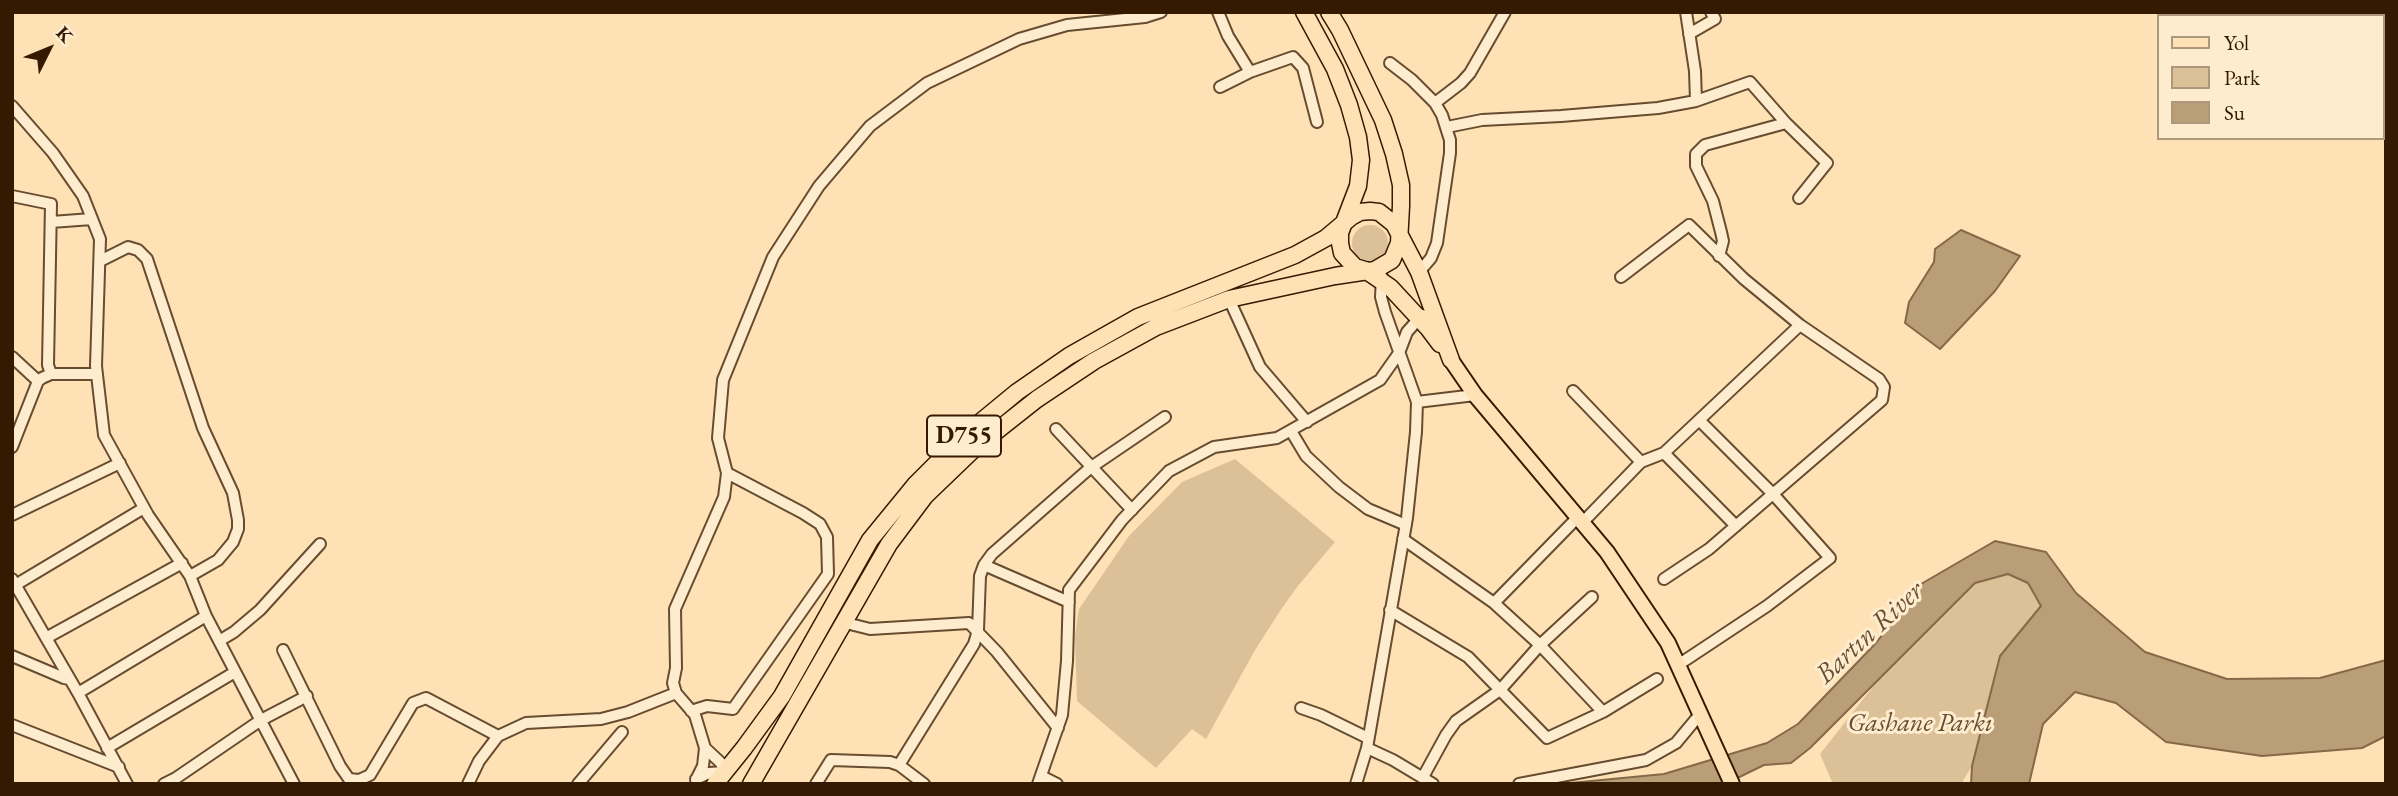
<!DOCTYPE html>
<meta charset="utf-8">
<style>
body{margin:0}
#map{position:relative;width:2398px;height:796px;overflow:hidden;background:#fee2b5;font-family:"EB Garamond",serif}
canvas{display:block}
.frame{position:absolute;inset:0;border:14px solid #351a02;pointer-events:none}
.legend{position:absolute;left:2157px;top:14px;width:228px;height:126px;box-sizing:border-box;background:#feeccf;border:2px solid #ae987d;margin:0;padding:9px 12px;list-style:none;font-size:21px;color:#351a02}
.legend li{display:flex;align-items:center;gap:14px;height:35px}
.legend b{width:35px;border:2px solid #ae987d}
.north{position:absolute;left:14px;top:14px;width:70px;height:70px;-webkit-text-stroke:5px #feeccf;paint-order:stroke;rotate:47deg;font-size:19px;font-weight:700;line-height:28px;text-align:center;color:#351a02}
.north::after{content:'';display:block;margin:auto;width:24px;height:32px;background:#351a02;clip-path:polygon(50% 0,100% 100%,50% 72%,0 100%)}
</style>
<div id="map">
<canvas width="2398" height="796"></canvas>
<div class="frame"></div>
<ul class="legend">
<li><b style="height:9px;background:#fee2b5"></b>Yol</li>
<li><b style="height:19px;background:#dcc097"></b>Park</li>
<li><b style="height:19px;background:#ba9e78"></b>Su</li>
</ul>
<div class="north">K</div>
</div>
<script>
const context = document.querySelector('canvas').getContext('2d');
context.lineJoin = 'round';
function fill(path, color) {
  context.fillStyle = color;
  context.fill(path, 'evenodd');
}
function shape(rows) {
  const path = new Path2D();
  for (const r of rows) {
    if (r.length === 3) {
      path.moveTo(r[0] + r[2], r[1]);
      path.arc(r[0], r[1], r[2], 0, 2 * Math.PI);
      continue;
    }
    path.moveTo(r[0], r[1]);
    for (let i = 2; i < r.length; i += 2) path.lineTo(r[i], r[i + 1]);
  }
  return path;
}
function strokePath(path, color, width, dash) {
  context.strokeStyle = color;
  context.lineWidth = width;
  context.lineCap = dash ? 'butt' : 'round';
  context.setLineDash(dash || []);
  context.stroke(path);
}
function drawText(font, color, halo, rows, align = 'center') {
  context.font = font + ' "EB Garamond",serif';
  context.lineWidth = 6;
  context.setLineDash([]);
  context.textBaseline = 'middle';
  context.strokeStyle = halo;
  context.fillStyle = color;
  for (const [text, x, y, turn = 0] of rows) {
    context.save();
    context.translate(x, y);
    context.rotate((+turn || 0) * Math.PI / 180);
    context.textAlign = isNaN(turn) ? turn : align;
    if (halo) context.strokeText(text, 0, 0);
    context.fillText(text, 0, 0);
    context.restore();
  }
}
const green = shape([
 [1370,243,18],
 [1235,459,1335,542,1297,587,1280,611,1255,650,1206,739,1192,729,1156,768,1077,701,1075,636,1079,609,1129,536,1182,482],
 [2008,574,2028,583,2041,606,2000,656,1972,766,1961,784,1833,784,1820,754,1879,679,1975,583]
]);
const water = shape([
 [1961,230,2020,256,1995,291,1940,349,1905,323,1909,302,1934,262,1935,249,1961,230],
 [1995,541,2046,552,2076,593,2145,652,2227,679,2320,678,2386,660,2386,736,2362,748,2262,756,2166,742,2116,703,2075,692,2043,724,2029,784,1971,784,1972,766,2000,656,2041,606,2028,583,2008,574,1975,583,1810,748,1791,763,1764,765,1725,784,1560,784,1664,774,1767,743,1798,724,1876,643,1921,584,1995,541]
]);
const minor = shape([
 [1218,12,1228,36,1250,72],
 [1686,12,1695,71,1696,101],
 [1689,34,1715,19,1711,12],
 [1390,63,1412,80,1435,103,1442,115,1450,140,1450,153,1437,243,1431,258,1419,272],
 [1220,87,1250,72,1293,57,1303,68,1317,122],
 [1435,103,1461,83,1470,73,1505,12],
 [12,106,53,153,83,196,100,239,96,366,104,435,148,515,190,576,206,616,294,784],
 [1786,123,1827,163,1799,198],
 [1447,127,1482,120,1561,116,1658,108,1696,101,1750,82,1786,123,1705,145,1696,154,1696,166,1713,201,1721,232,1723,241,1719,256],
 [12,196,51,204,48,365,51,374],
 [51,222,92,219],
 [100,261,128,247,138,250,147,259,203,428,233,493,238,520,238,529,233,542,218,560,190,576],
 [1621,277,1689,225,1744,279,1800,325,1664,453],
 [1229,299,1260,367,1307,422],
 [12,357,38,381],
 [1573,391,1641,462],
 [1417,402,1475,395],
 [1056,429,1132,510],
 [1291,431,1306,456,1339,487,1368,509,1406,525],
 [12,447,38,381,42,378,51,374,97,374],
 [12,515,120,463],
 [1583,522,1641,462,1664,453,1736,526],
 [1403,539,1494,603,1540,645,1603,712],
 [984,565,1069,602],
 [12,579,78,693,127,784],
 [1664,579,1709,549,1882,400,1884,387,1879,379,1800,325],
 [12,587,144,508],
 [1494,603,1578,517],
 [1390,610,1468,657,1547,738,1603,712,1657,679],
 [842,622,870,629,969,623,997,652,1058,728],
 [46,638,182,563],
 [219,641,234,632,260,610,320,544],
 [283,650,340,766,349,779,359,780,370,775,413,703,426,698,498,736],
 [12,656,64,678,69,679],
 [1678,665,1767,606,1830,558,1773,494,1699,420],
 [78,693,206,616],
 [1301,708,1321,715,1368,738],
 [691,711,707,706,733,709,828,574,827,537,820,524,803,513,727,473],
 [12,725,119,767],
 [107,748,235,672],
 [1367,748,1393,760,1433,784],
 [899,765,974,644,978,630,980,576,984,565,992,554,1090,468,1165,417],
 [1041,776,1057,784],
 [1423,777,1446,735,1456,721,1500,690,1540,645,1592,597],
 [696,779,709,773,724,772,721,763,705,748],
 [696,780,703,766,705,748,695,715,676,693,673,683,676,668,675,609,724,497,727,473,718,438,723,380,773,257,819,186,870,126,927,83,1019,39,1067,25,1145,17,1161,12],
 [164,784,176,778,261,720,307,696],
 [468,784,479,761,498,736,526,723,601,719,628,712,676,693],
 [578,784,622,732],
 [816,784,831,760,890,762,899,765,924,784],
 [1038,784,1062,715,1067,661,1069,590,1122,520,1169,471,1214,447,1277,438,1380,380,1399,353,1407,332,1422,315],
 [1356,784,1367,748,1407,518,1416,432,1417,402,1385,312,1381,297,1382,277],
 [1519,784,1646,760,1676,743,1701,713]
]);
const major = shape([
 [1451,360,1475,395,1607,552,1668,643,1732,784]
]);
const highway = shape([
 [1304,12,1335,69,1349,105,1358,137,1361,160,1358,186,1340,233,1340,243,1342,253,1355,267,1365,270,1390,287,1428,328,1440,344],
 [715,784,744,748,782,696,870,540,915,485,966,434,1017,392,1069,356,1138,317,1295,255,1326,238,1351,217,1360,212,1370,211,1379,212,1394,224,1419,272,1451,360],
 [751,784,889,544,925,496,975,448,1037,399,1094,361,1156,327,1229,299,1335,276,1375,270,1392,260,1399,243,1401,206,1401,185,1394,154,1383,120,1340,30,1329,12]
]);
const shields = [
 [964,436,74]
];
const shieldNames = [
 ["D755",964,436]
];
const parkNames = [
 ["Gashane Parkı",1920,724]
];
const waterNames = [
 ["Bartın River",1870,633,-43]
];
fill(green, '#dcc097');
fill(water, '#ba9e78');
strokePath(water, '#856949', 2);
strokePath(minor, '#674c2f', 14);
strokePath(major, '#351a02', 18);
strokePath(highway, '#351a02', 19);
strokePath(minor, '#feeccf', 10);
strokePath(major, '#fee2b5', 14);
strokePath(highway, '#fee2b5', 16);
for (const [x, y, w] of shields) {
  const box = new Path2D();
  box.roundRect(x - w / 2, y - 20.5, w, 41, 5);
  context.fillStyle = '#feeccf';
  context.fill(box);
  strokePath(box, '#351a02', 2);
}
drawText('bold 24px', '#351a02', null, shieldNames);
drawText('italic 26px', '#674c2f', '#feeccf', parkNames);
drawText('italic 28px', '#6a4f31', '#feeccf', waterNames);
</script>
